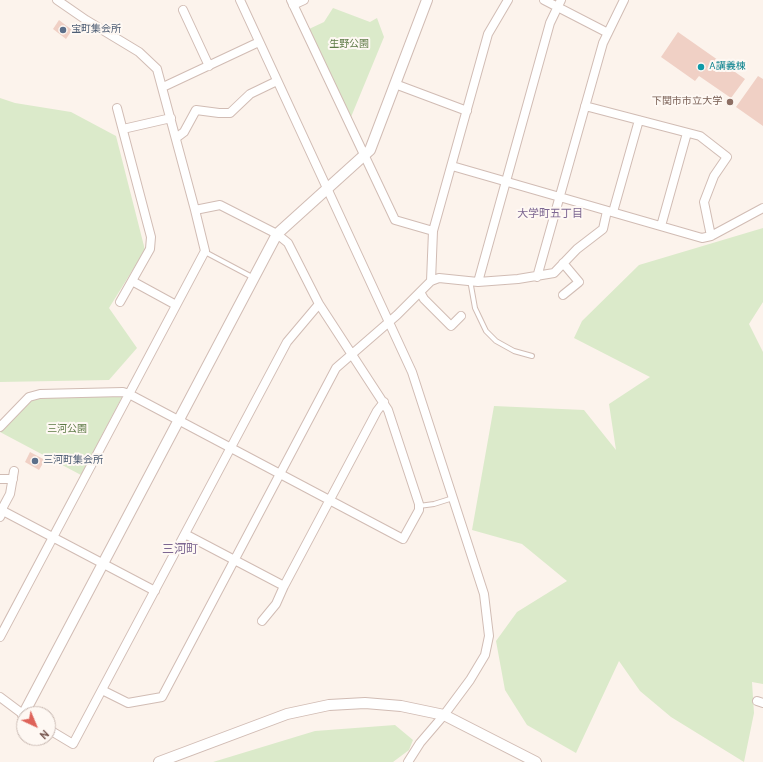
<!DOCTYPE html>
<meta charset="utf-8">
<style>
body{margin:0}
#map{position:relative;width:763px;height:762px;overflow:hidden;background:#fcf3ec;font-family:Overpass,sans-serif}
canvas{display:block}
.north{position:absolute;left:16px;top:706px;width:40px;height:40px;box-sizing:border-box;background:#fef8f3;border:1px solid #c8b8b1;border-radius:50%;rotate:136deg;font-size:11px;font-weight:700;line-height:16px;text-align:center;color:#77574f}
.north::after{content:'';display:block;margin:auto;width:14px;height:18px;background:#de6359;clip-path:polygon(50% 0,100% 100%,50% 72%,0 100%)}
</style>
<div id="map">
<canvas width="763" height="762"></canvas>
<div class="north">N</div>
</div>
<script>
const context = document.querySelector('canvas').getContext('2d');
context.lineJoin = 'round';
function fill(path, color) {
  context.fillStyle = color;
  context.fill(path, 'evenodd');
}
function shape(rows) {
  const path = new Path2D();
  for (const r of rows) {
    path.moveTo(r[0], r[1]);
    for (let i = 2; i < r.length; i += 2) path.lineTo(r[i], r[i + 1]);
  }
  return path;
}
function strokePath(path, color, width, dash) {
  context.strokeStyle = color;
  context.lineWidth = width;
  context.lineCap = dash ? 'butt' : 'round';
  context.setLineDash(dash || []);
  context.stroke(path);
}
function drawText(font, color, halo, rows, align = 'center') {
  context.font = font + ' Overpass,"Noto Sans JP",sans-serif';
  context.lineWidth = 4;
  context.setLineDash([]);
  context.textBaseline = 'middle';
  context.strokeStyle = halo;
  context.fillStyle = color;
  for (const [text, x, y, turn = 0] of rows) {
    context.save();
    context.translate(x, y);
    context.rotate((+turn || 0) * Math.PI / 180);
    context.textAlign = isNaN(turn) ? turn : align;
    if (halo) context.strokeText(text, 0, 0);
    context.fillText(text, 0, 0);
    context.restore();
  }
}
const green = shape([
 [333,8,370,22,377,18,384,37,351,117,309,29,324,22],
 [0,98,15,103,71,112,116,136,145,250,109,308,137,348,109,380,0,382],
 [763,228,763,302,749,324,763,352,763,684,752,682,754,713,744,762,671,717,640,691,619,661,576,753,527,725,505,690,496,641,517,612,567,581,522,544,472,530,494,406,584,410,616,450,609,404,650,377,574,338,582,321,639,265],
 [41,396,122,397,81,475,0,432,30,402],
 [395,725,413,740,409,750,393,762,213,762,315,731]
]);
const building = shape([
 [59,20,72,30,66,39,53,29],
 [678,32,745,79,731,98,699,76,695,81,661,57],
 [758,76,763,79,763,126,736,107],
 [30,452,45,460,39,470,25,462]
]);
const service = shape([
 [205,252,254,278],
 [470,280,475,308,486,331,496,341,514,351,532,356],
 [419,506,434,504,453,498]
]);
const minor = shape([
 [240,0,412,372,484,594,489,636,485,655,470,680,444,715,420,743,408,762],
 [291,0,395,220,433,231],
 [544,0,608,33],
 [293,5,304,0],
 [183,10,209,66],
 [395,84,467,111],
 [163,87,259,42],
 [585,106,700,136,727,157,714,176,704,202,711,236],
 [117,108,151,237,150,249,120,302],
 [123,129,171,118],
 [176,138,184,132,196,110,219,113,230,113,250,94,277,81],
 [452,166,702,238,711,236,763,208],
 [613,212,639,120],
 [661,226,687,133],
 [563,263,579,282,563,295],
 [537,277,603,43,624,0],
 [132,281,176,305],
 [431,281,433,231,488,34,508,0],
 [478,282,550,23,561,0],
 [420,292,424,299,451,326,461,316],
 [0,427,29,397,40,394,123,392,129,394,403,539,419,510,419,504,388,410,319,304,288,243,277,234,220,205,195,210],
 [0,479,13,479],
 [3,511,3,507,10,494,14,471],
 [0,517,3,511,155,591],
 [185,534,284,586,377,411,384,402],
 [262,621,276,604,284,586],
 [0,637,205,251,195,210,157,69,139,52,86,20,57,0],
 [102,690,128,703,162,697,336,368,397,315,431,281,439,278,478,282,518,279,554,273,577,249,603,229,607,211],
 [0,697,24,715],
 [757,701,763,703],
 [48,729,73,744,287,342,319,304]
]);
const tertiary = shape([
 [23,715,277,234,370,150,427,0],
 [159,762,287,714,329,705,365,703,401,706,444,715,536,762]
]);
const markers = [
 [63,30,4,"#5c6f8a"],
 [701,67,4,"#0f9aa8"],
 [730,102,4,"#8d6e63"],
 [35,461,4,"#5c6f8a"]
];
const serviceNames = [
 ["宝町集会所",71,30],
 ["三河町集会所",43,461]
];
const parkNames = [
 ["生野公園",349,45],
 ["三河公園",67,430]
];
const cultureNames = [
 ["A講義棟",709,67]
];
const educationNames = [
 ["下関市市立大学",722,102]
];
const neighbourhoodNames = [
 ["大学町五丁目",550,215]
];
const quarterNames = [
 ["三河町",180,551]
];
fill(green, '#dbeaca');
fill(building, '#f0d0c5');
strokePath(service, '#d1bcb4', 6);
strokePath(minor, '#d1bcb4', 10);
strokePath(tertiary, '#d1bcb4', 12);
strokePath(service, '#fff', 4);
strokePath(minor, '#fff', 8);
strokePath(tertiary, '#fff', 10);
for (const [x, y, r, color] of markers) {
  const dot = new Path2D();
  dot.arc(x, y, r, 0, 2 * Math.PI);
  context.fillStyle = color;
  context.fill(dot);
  strokePath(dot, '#fef8f3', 1.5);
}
drawText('10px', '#4e5e75', '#fef8f3', serviceNames, 'left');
drawText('10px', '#5e7b47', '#fef8f3', parkNames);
drawText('10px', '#0d838f', '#fef8f3', cultureNames, 'left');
drawText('10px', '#785e54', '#fef8f3', educationNames, 'right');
drawText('11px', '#7d6792', '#fef8f3', neighbourhoodNames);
drawText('12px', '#7d6792', '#fef8f3', quarterNames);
</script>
